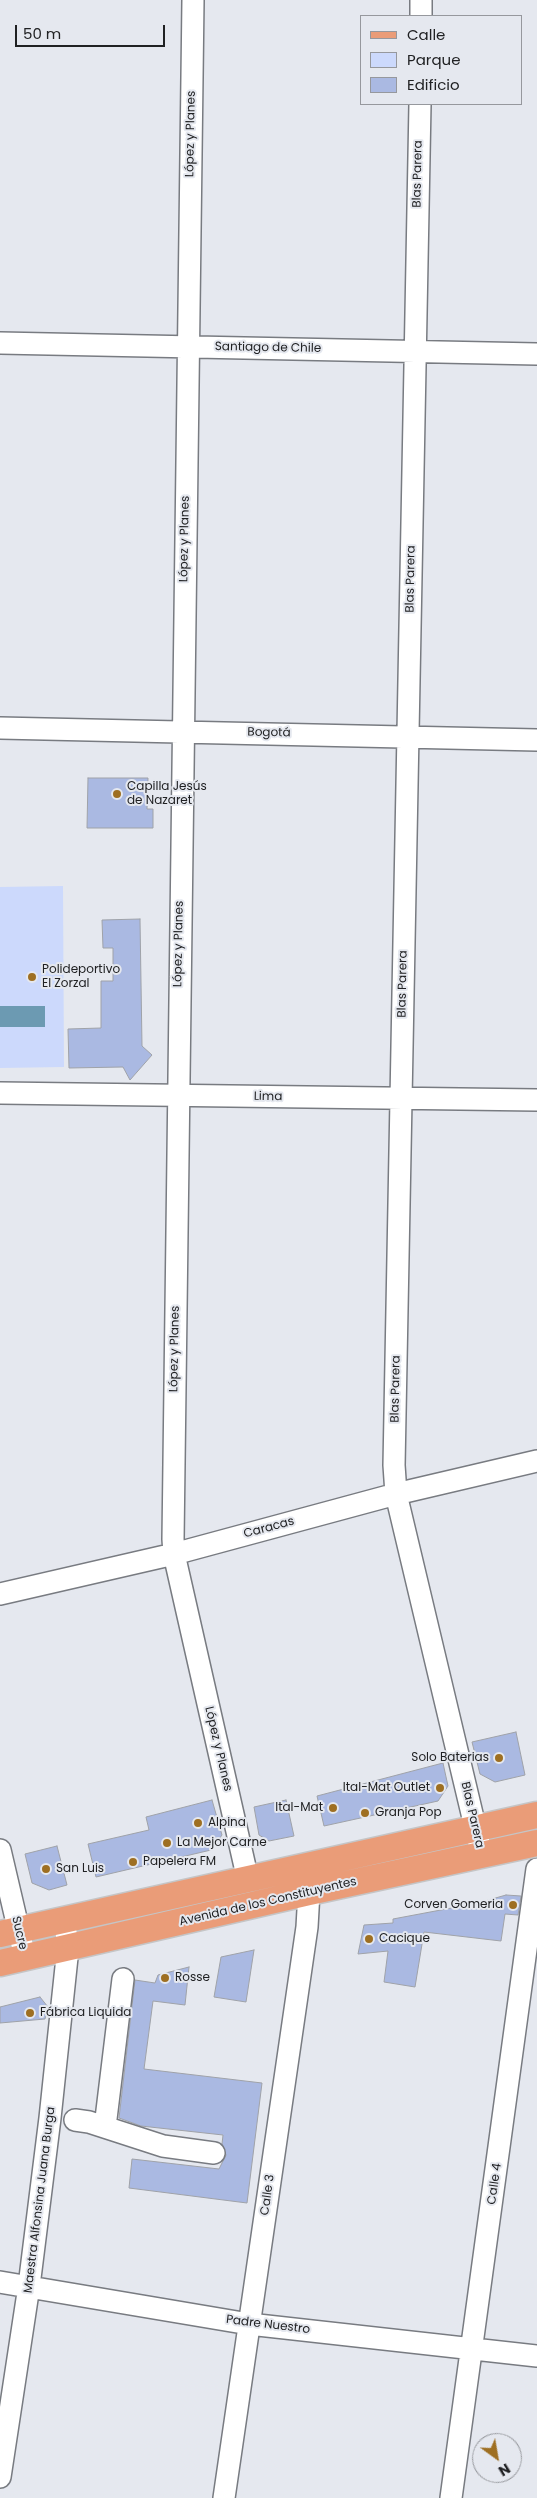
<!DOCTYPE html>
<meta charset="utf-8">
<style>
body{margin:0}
#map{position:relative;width:537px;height:2498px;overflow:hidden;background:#e5e8ef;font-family:Poppins,sans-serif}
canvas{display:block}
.legend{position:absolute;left:360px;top:15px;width:162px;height:90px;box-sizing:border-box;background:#e5e8ef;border:1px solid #96989d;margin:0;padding:6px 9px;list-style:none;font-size:15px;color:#202123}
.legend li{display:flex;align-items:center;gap:10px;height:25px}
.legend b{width:25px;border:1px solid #96989d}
.north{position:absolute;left:472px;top:2433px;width:50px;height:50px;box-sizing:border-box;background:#e5e8ef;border:1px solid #96989d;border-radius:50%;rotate:148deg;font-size:14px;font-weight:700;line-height:20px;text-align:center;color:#202123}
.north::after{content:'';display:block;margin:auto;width:18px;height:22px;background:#9e6f22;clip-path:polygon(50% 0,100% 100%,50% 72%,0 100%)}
.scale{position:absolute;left:15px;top:25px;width:150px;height:22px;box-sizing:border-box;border:2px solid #202123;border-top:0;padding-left:6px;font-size:15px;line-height:18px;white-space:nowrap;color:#202123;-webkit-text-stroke:4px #e5e8ef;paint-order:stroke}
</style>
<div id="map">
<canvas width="537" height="2498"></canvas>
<ul class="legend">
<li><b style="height:6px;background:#ea9c78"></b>Calle</li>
<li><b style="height:14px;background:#ccd9fc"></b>Parque</li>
<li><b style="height:14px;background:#aab9e2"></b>Edificio</li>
</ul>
<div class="north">N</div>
<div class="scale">50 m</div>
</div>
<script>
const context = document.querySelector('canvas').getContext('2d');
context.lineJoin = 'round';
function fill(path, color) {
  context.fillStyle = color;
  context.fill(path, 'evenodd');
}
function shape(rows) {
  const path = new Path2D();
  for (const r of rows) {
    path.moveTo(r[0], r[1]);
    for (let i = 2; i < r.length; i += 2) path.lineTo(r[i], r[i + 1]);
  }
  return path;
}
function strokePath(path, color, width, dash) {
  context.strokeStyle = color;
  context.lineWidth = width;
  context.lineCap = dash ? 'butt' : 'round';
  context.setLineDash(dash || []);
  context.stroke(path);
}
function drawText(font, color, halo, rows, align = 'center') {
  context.font = font + ' Poppins,sans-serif';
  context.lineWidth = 4;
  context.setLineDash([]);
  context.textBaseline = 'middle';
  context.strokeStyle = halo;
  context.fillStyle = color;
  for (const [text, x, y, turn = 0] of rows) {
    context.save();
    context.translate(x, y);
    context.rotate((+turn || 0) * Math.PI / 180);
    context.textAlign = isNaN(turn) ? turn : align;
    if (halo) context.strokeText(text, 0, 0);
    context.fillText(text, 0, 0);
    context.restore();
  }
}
const green = shape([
 [63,886,64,1067,0,1068,0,887]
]);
const water = shape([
 [0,1006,45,1006,45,1027,0,1027]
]);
const building = shape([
 [88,778,148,778,147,809,153,809,153,828,87,828,88,778],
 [140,919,142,1046,152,1055,130,1080,123,1067,69,1068,68,1029,101,1028,101,981,113,981,113,948,103,948,102,920,140,919],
 [516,1732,525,1775,495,1782,480,1774,472,1742,516,1732],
 [443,1763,448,1786,438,1801,324,1826,317,1796,443,1763],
 [212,1800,222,1835,211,1850,96,1877,88,1844,149,1830,146,1817,212,1800],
 [286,1800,294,1836,269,1841,259,1835,254,1807,286,1800],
 [57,1846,67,1885,49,1890,32,1883,25,1854,57,1846],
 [506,1895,521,1896,518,1915,505,1914,501,1941,424,1932,415,1987,384,1982,388,1951,358,1954,364,1925,393,1923,393,1919,478,1903,506,1895],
 [254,1950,246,2002,214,1997,221,1957,254,1950],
 [189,1967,185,2005,153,2001,144,2069,262,2083,247,2203,129,2188,132,2159,219,2169,226,2155,222,2144,223,2135,141,2126,119,2118,135,1980,155,1983,158,1975,189,1967],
 [40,1997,48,2007,45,2019,0,2023,0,2007,40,1997]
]);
const minor = shape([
 [193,0,173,1539,174,1554,248,1880],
 [421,16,421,0],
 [420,104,394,1465,396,1494,479,1843],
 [0,343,537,354],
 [0,728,537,740],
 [0,1093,537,1100],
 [0,1594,174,1554,396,1494,537,1461],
 [0,1850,25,1957],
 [75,2120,89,2122,163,2146,214,2153],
 [105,2127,123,1979],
 [0,2282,249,2324,537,2356],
 [0,2477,29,2286,50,2118,68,1948,66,1932],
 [224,2498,307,1927,309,1892],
 [451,2498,537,1869]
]);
const major = shape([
 [0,1934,537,1815],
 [0,1963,309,1892,537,1843]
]);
const markers = [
 [117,794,5,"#9e6f22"],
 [32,977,5,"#9e6f22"],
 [499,1758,5,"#9e6f22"],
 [440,1788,5,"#9e6f22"],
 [333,1808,5,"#9e6f22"],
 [365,1813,5,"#9e6f22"],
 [198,1823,5,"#9e6f22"],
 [167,1843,5,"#9e6f22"],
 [133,1862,5,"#9e6f22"],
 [46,1869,5,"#9e6f22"],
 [513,1905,5,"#9e6f22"],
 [369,1939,5,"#9e6f22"],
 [165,1978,5,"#9e6f22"],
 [30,2013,5,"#9e6f22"]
];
const streetNames = [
 ["López y Planes",191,134,-89],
 ["Blas Parera",418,174,-89],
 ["Santiago de Chile",268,348,1],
 ["López y Planes",185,539,-89],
 ["Blas Parera",411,579,-89],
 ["Bogotá",269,733,1],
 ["López y Planes",179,944,-89],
 ["Blas Parera",403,984,-89],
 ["Lima",268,1097,1],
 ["López y Planes",175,1349,-89],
 ["Blas Parera",396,1389,-89],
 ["Caracas",269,1528,-15],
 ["López y Planes",218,1749,77],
 ["Blas Parera",472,1815,77],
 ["Avenida de los Constituyentes",268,1902,-13],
 ["Sucre",19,1933,77],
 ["Calle 4",495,2184,-82],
 ["Calle 3",268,2195,-82],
 ["Maestra Alfonsina Juana Burga",40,2200,-83],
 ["Padre Nuestro",268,2325,7]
];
const poiNames = [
 ["Capilla Jesús",127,787],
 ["de Nazaret",127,801],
 ["Polideportivo",42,970],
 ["El Zorzal",42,984],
 ["Solo Baterias",489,1758,"right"],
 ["Ital-Mat Outlet",430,1788,"right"],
 ["Ital-Mat",323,1808,"right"],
 ["Granja Pop",375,1813],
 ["Alpina",208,1823],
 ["La Mejor Carne",177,1843],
 ["Papelera FM",143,1862],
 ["San Luis",56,1869],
 ["Corven Gomeria",503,1905,"right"],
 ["Cacique",379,1939],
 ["Rosse",175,1978],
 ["Fábrica Liquida",40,2013]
];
fill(green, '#ccd9fc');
fill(water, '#6c9ab2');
fill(building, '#aab9e2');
strokePath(building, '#9fa2a8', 1);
strokePath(minor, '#787b81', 24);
strokePath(major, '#c5c5c6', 29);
strokePath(minor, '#fff', 21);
strokePath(major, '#ea9c78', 26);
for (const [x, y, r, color] of markers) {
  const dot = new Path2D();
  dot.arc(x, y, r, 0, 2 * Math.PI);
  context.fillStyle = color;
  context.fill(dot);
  strokePath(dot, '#e5e8ef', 2);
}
drawText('12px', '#202123', '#e5e8ef', streetNames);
drawText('12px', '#202123', '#e5e8ef', poiNames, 'left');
</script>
